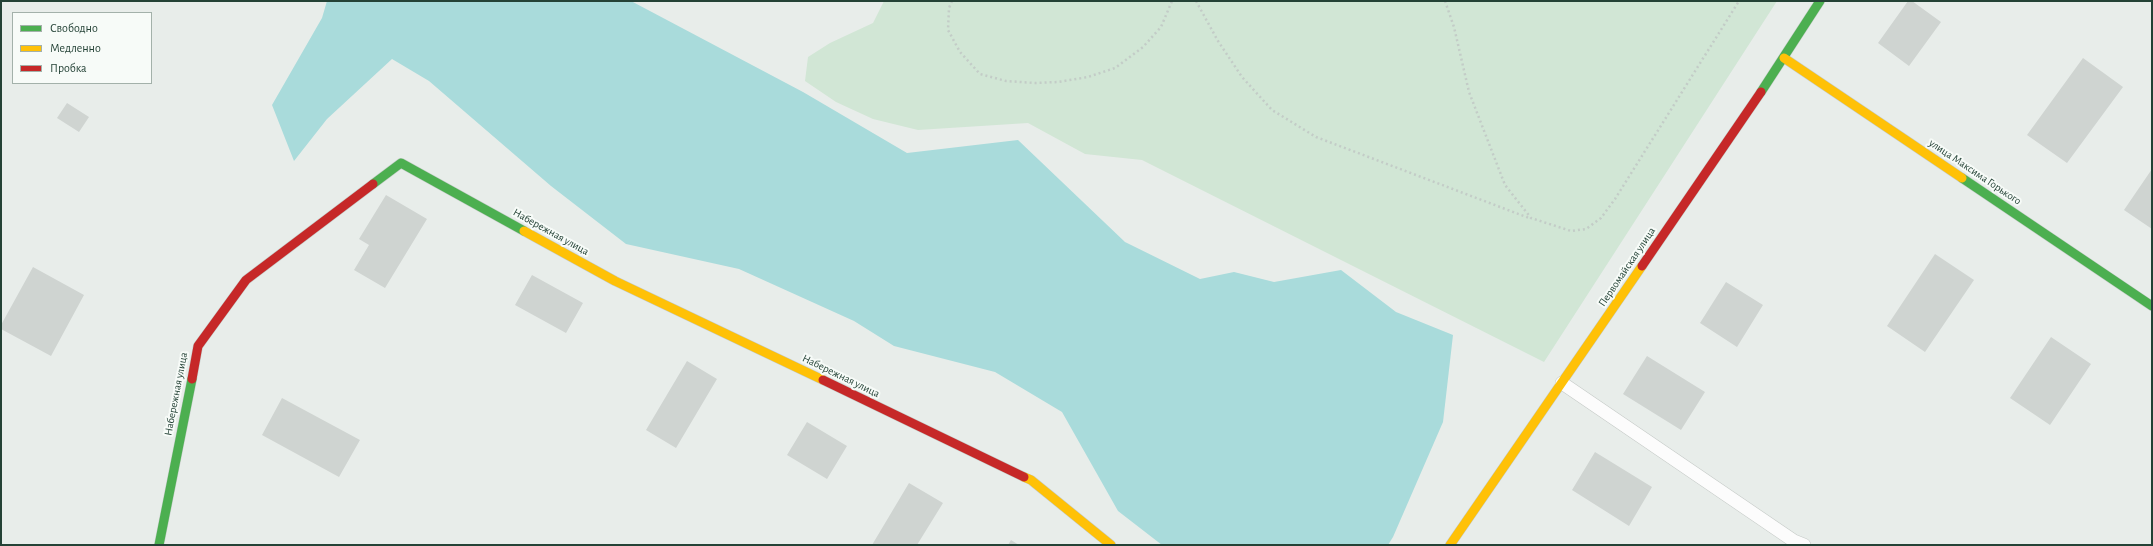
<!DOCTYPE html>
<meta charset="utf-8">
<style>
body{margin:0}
#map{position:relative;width:2153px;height:546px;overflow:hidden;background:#e8edea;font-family:"Alegreya Sans",sans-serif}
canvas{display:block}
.frame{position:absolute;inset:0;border:2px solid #244236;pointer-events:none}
.legend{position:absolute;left:12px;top:12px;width:140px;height:72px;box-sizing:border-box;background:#f7fbf8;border:1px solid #a3b1aa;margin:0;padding:5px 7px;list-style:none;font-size:12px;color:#244236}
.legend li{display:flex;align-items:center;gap:8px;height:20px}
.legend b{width:20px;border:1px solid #a3b1aa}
</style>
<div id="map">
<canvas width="2153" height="546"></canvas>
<div class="frame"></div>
<ul class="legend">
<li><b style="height:5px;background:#4caf50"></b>Свободно</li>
<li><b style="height:5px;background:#ffc107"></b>Медленно</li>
<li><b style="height:5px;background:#c62828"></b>Пробка</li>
</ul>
</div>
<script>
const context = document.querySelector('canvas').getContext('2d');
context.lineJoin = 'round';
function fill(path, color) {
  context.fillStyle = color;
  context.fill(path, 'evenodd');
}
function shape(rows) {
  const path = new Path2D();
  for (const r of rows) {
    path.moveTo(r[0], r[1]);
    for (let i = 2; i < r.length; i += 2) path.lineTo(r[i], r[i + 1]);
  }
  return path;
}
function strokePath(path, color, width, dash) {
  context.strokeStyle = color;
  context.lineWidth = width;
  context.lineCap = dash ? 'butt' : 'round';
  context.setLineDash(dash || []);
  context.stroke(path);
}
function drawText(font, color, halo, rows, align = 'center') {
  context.font = font + ' "Alegreya Sans",sans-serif';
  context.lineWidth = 4;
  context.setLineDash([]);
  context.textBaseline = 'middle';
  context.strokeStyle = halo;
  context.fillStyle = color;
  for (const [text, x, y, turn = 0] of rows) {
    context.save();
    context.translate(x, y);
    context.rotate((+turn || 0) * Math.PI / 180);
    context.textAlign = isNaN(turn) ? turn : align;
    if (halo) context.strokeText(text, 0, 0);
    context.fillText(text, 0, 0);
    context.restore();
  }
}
const green = shape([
 [884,1,1777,1,1544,362,1142,160,1085,154,1028,123,918,130,873,119,836,102,805,81,808,57,830,43,873,23]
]);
const water = shape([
 [327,1,631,1,803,92,907,153,1018,140,1125,242,1200,279,1234,272,1274,282,1341,270,1396,312,1453,335,1443,422,1393,537,1388,545,1162,545,1118,511,1062,412,995,372,894,346,854,321,739,269,626,244,551,186,429,81,392,59,327,119,294,161,272,105,322,18]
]);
const building = shape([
 [1908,1,1912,1,1941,22,1909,66,1878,43],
 [2083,58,2123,87,2067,163,2027,135],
 [67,103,89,117,79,132,57,118],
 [2152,169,2152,229,2124,210],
 [386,195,427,219,385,288,354,270,369,245,359,239],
 [1935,254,1974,280,1925,352,1887,326],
 [33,267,84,295,51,356,1,329,1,325],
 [532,275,583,303,566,333,515,305],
 [1726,282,1763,305,1737,347,1700,323],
 [2051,337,2091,364,2050,425,2010,398],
 [1647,356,1705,392,1681,430,1623,394],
 [687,361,717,379,676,448,646,430],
 [282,398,360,440,339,477,262,435],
 [807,422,847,446,827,479,787,455],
 [1595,452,1652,487,1629,526,1572,490],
 [909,483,943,503,917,545,872,545],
 [1011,540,1019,545,1008,545]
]);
const path = shape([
 [952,1,949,8,948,30,960,52,980,74,1006,81,1035,83,1058,82,1088,77,1115,68,1143,47,1161,27,1172,1],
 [1196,1,1218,41,1242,77,1272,110,1316,137,1529,218],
 [1445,1,1454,27,1469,92,1505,185,1531,218,1571,231,1586,229,1601,218,1615,199,1739,1]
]);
const lane = shape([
 [1562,383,1794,541,1804,545]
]);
const fast = shape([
 [1761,92,1820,1],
 [1962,178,2152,306],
 [373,184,401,163,524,231],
 [159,545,192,379]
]);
const slow = shape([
 [1784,58,1962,178],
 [524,231,615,281,823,380],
 [1024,477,1031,480,1111,545],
 [1450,545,1642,266]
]);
const jam = shape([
 [1642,266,1761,92],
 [192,379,198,346,246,280,373,184],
 [823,380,1024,477]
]);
const streetNames = [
 ["улица Максима Горького",1975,172,34],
 ["Набережная улица",551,232,29],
 ["Первомайская улица",1627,267,-56],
 ["Набережная улица",841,376,26],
 ["Набережная улица",176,394,-79]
];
fill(green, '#d1e6d5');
fill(water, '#a9dbdb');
fill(building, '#cfd4d1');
strokePath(lane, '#c5cac7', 14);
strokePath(fast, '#c3cbc7', 10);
strokePath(slow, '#c3cbc7', 10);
strokePath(jam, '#c3cbc7', 10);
strokePath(path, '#c3ccc7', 2.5, [2, 3]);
strokePath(lane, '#fcfcfc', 13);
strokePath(fast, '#4caf50', 9);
strokePath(slow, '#ffc107', 9);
strokePath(jam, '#c62828', 9);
drawText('11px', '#244236', '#f7fbf8', streetNames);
</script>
